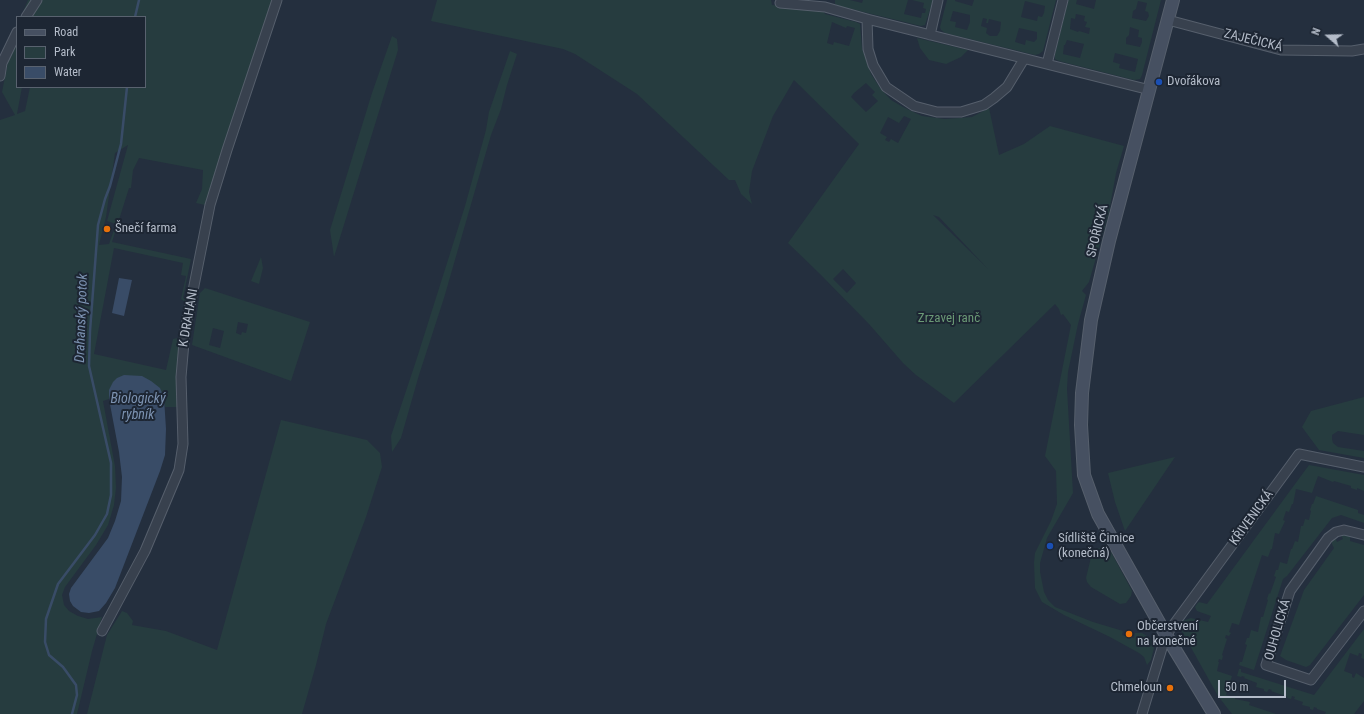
<!DOCTYPE html>
<meta charset="utf-8">
<style>
body{margin:0}
#map{position:relative;width:1364px;height:714px;overflow:hidden;background:#242f3e;font-family:"Roboto Condensed",sans-serif}
canvas{display:block}
.legend{position:absolute;left:16px;top:16px;width:130px;height:72px;box-sizing:border-box;background:#1d2633;border:1px solid #59626f;margin:0;padding:5px 7px;list-style:none;font-size:12px;color:#b4bcc9}
.legend li{display:flex;align-items:center;gap:8px;height:20px}
.legend b{width:20px;border:1px solid #59626f}
.north{position:absolute;left:1308px;top:16px;width:40px;height:40px;-webkit-text-stroke:3px #1d2633;paint-order:stroke;rotate:290deg;font-size:11px;font-weight:700;line-height:16px;text-align:center;color:#b4bcc9}
.north::after{content:'';display:block;margin:auto;width:14px;height:18px;background:#b4bcc9;clip-path:polygon(50% 0,100% 100%,50% 72%,0 100%)}
.scale{position:absolute;left:1218px;top:680px;width:68px;height:18px;box-sizing:border-box;border:2px solid #b4bcc9;border-top:0;padding-left:5px;font-size:12px;line-height:14px;white-space:nowrap;color:#b4bcc9;-webkit-text-stroke:3px #1d2633;paint-order:stroke}
</style>
<div id="map">
<canvas width="1364" height="714"></canvas>
<ul class="legend">
<li><b style="height:5px;background:#465061"></b>Road</li>
<li><b style="height:11px;background:#263c3f"></b>Park</li>
<li><b style="height:11px;background:#394c67"></b>Water</li>
</ul>
<div class="north">N</div>
<div class="scale">50 m</div>
</div>
<script>
const context = document.querySelector('canvas').getContext('2d');
context.lineJoin = 'round';
function fill(path, color) {
  context.fillStyle = color;
  context.fill(path, 'evenodd');
}
function shape(rows) {
  const path = new Path2D();
  for (const r of rows) {
    path.moveTo(r[0], r[1]);
    for (let i = 2; i < r.length; i += 2) path.lineTo(r[i], r[i + 1]);
  }
  return path;
}
function strokePath(path, color, width, dash) {
  context.strokeStyle = color;
  context.lineWidth = width;
  context.lineCap = dash ? 'butt' : 'round';
  context.setLineDash(dash || []);
  context.stroke(path);
}
function drawText(font, color, halo, rows, align = 'center') {
  context.font = font + ' "Roboto Condensed",sans-serif';
  context.lineWidth = 4;
  context.setLineDash([]);
  context.textBaseline = 'middle';
  context.strokeStyle = halo;
  context.fillStyle = color;
  for (const [text, x, y, turn = 0] of rows) {
    context.save();
    context.translate(x, y);
    context.rotate((+turn || 0) * Math.PI / 180);
    context.textAlign = isNaN(turn) ? turn : align;
    if (halo) context.strokeText(text, 0, 0);
    context.fillText(text, 0, 0);
    context.restore();
  }
}
const green = shape([
 [28,0,273,0,225,143,205,205,196,203,202,189,203,170,139,158,133,170,131,188,129,188,112,242,191,259,183,298,188,301,178,407,165,407,164,398,109,390,109,399,103,401,115,466,116,488,114,505,108,525,96,545,65,587,62,595,64,605,69,611,78,616,88,619,102,617,92,651,77,714,0,714,0,120,15,115,2,92,13,36,4,54,17,26,17,87,22,87,17,114,25,111,30,87,145,87,145,17,21,17],
 [128,145,107,221,116,224,109,244,99,245,106,217,115,153],
 [114,248,183,263,181,275,186,276,181,299,185,302,186,306,180,335,178,338,173,339,166,370,94,354],
 [437,0,771,0,772,5,822,7,825,14,856,22,860,24,862,48,871,74,880,88,891,100,903,107,922,116,945,119,972,117,989,108,999,155,1024,144,1050,126,1124,146,1116,173,1109,212,1089,282,1082,291,1086,295,1078,324,1068,372,1067,389,1073,493,1047,538,1040,563,1040,572,1044,592,1048,600,1055,607,1093,622,1123,631,1122,635,1134,638,1135,633,1142,633,1149,637,1152,641,1154,648,1151,660,1147,665,1144,657,1139,653,1110,637,1064,615,1042,602,1035,588,1034,563,1035,553,1051,521,1057,504,1056,471,1045,456,1071,325,1063,314,1061,315,1059,309,1055,304,954,403,916,375,903,363,869,324,821,275,788,243,859,144,794,80,773,116,752,171,749,192,752,204,741,194,735,180,729,180,637,94,575,54,563,49,431,21],
 [832,22,846,28,847,26,855,28,849,46,834,42,833,45,827,43],
 [866,83,875,92,872,95,878,101,866,112,851,97,854,93],
 [904,116,911,119,898,143,891,139,889,142,885,140,887,137,880,133,888,117,899,123],
 [933,215,939,217,988,269],
 [843,269,856,283,847,293,833,279],
 [835,0,850,0,862,3,863,0,908,0,904,14,921,18,922,13,925,13,926,9,923,8,924,3,912,0,933,0,925,25,921,26,839,6,835,4],
 [947,0,955,0,955,1,972,6,974,0,1056,0,1043,51,1039,54,1035,55,945,33,941,30,940,27],
 [1025,1,1045,6,1044,13,1042,17,1038,16,1037,21,1021,17],
 [953,11,970,15,970,22,967,30,955,27,956,22,950,21],
 [983,18,987,19,986,23,988,23,989,19,1001,22,1000,31,997,36,990,36,986,33,987,28,981,26],
 [1019,28,1037,32,1037,39,1034,42,1026,40,1025,45,1015,42],
 [1068,0,1077,0,1076,4,1094,9,1096,0,1161,0,1142,75,1140,79,1134,80,1059,61,1055,59,1055,54],
 [1138,1,1147,3,1145,11,1148,12,1149,16,1146,21,1132,18,1133,11,1136,9],
 [1076,14,1085,16,1084,21,1087,22,1085,27,1090,28,1089,34,1079,31,1078,32,1070,29,1071,18,1075,19],
 [1130,27,1139,30,1138,37,1142,38,1142,42,1140,47,1126,44,1126,38,1129,35],
 [1067,40,1084,44,1080,58,1063,54,1064,45,1065,45],
 [1115,53,1138,59,1135,72,1119,68,1120,64,1113,62],
 [392,36,397,39,398,50,334,257,330,230,372,93],
 [917,38,968,50,961,57,946,64,929,60,920,48],
 [510,51,517,54,507,85,501,109,491,135,444,298,419,375,401,438,392,452,391,436,416,361,465,206,486,130,489,112],
 [261,257,263,268,259,284,251,281],
 [205,288,310,322,291,381,192,345,200,293],
 [238,322,248,324,246,333,242,332,241,335,236,333],
 [213,328,224,331,220,348,209,345],
 [1364,397,1364,435,1338,431,1332,435,1332,439,1333,443,1338,447,1364,451,1364,458,1319,450,1302,427,1311,411],
 [281,420,367,440,380,453,382,467,366,517,326,624,316,665,302,714,87,714,107,635,122,611,127,613,133,621,132,625,166,631,217,650],
 [1175,457,1125,531,1115,502,1108,473],
 [1309,465,1364,475,1364,491,1357,488,1357,490,1351,488,1351,486,1334,481,1333,482,1318,476,1312,493,1296,489,1293,504,1292,504,1289,512,1286,511,1283,520,1285,521,1279,534,1275,533,1272,549,1271,549,1268,557,1262,555,1239,625,1232,623,1229,632,1231,633,1229,636,1226,635,1225,638,1227,639,1222,655,1223,656,1222,660,1219,659,1218,662,1219,662,1217,671,1232,676,1226,695,1235,697,1235,699,1250,702,1249,705,1276,714,1232,714,1218,696,1179,626,1182,621,1191,618,1208,622,1211,616,1197,611,1195,607,1197,604,1199,602,1207,604],
 [1316,496,1358,510,1358,513,1364,515,1364,523,1341,515,1332,518,1287,576,1283,579,1254,670,1239,665,1240,662,1242,662,1247,645,1245,644,1247,638,1249,638,1251,630,1258,632,1261,617,1263,617,1268,600,1267,599,1269,593,1270,594,1276,577,1274,576,1276,570,1278,570,1280,562,1287,564,1291,549,1292,549,1295,541,1298,542,1301,526,1303,526,1305,519,1309,520,1311,511,1310,510,1312,504,1313,504],
 [1345,534,1350,536,1350,541,1364,545,1364,595,1310,665,1306,667,1286,660,1280,656,1304,590,1334,548,1332,544,1332,540,1335,538,1337,542,1343,539,1341,535],
 [1102,547,1107,548,1111,552,1132,591,1131,596,1126,603,1120,604,1091,587,1087,582,1086,578,1092,553,1096,549],
 [1364,629,1364,659,1361,658,1362,654,1359,653,1358,656,1350,653,1344,671,1352,674,1352,677,1354,678,1356,673,1364,678,1364,701,1354,714,1325,714,1326,712,1317,709,1317,708,1314,707,1313,710,1310,709,1310,707,1302,705,1303,702,1294,699,1295,697,1292,696,1291,699,1287,698,1288,697,1271,691,1272,690,1269,689,1267,692,1264,691,1264,689,1256,687,1257,683,1244,678,1245,677,1242,676,1241,677,1237,676,1239,669,1241,669,1241,672,1314,695]
]);
const water = shape([
 [119,278,132,280,124,316,112,313],
 [124,375,142,376,151,381,160,388,164,398,166,429,165,455,160,471,115,588,106,603,99,611,89,613,81,612,73,606,70,601,69,594,71,588,108,538,115,521,121,501,122,477,119,452,109,399,109,390,113,382,117,378]
]);
const stream = shape([
 [135,17,139,0],
 [72,714,77,695,76,685,63,667,49,655,45,642,46,619,58,584,95,535,107,514,111,495,111,463,89,366,90,331,98,225,105,199,110,186,121,144,127,87]
]);
const street = shape([
 [780,3,825,7,867,19,1150,90],
 [26,17,37,0],
 [867,19,868,49,873,65,886,87,914,106,937,112,961,112,984,105,994,98,1007,87,1024,59],
 [1168,20,1281,50,1352,51,1364,49],
 [930,35,938,0],
 [1047,64,1063,0],
 [0,76,2,63,17,32],
 [1364,535,1344,530,1336,532,1328,538,1290,591,1266,665,1311,680,1364,611],
 [102,631,145,551,179,470,183,444,181,377,185,331,210,205,227,150,277,0],
 [1142,714,1166,635,1299,454,1364,467]
]);
const secondary = shape([
 [1173,0,1109,241,1091,320,1082,393,1081,425,1084,475,1098,514,1166,635,1214,714]
]);
const markers = [
 [1159,82,4,"#1a4fb4"],
 [107,229,4,"#e8710a"],
 [1050,546,4,"#1a4fb4"],
 [1129,634,4,"#e8710a"],
 [1170,688,4,"#e8710a"]
];
const streetNames = [
 ["ZAJEČICKÁ",1253,41,14],
 ["SPOŘICKÁ",1098,231,-76],
 ["K DRAHANI",189,318,-80],
 ["KŘIVENICKÁ",1252,518,-54],
 ["OUHOLICKÁ",1278,630,-74]
];
const poiNames = [
 ["Dvořákova",1167,82],
 ["Šnečí farma",115,229],
 ["Sídliště Čimice",1058,539],
 ["(konečná)",1058,554],
 ["Občerstvení",1137,627],
 ["na konečné",1137,642],
 ["Chmeloun",1162,688,"right"]
];
const parkNames = [
 ["Zrzavej ranč",949,319]
];
const waterNames = [
 ["Drahanský potok",82,318,-88],
 ["Biologický",138,399],
 ["rybník",138,415]
];
fill(green, '#263c3f');
fill(water, '#394c67');
strokePath(stream, '#394c67', 2.5);
strokePath(street, '#565f6c', 11);
strokePath(secondary, '#565f6c', 14);
strokePath(street, '#38414e', 9);
strokePath(secondary, '#465061', 12);
for (const [x, y, r, color] of markers) {
  const dot = new Path2D();
  dot.arc(x, y, r, 0, 2 * Math.PI);
  context.fillStyle = color;
  context.fill(dot);
  strokePath(dot, '#1d2633', 1.5);
}
drawText('13px', '#b4bcc9', '#1d2633', streetNames);
drawText('13px', '#b4bcc9', '#1d2633', poiNames, 'left');
drawText('13px', '#6b9a76', '#1d2633', parkNames);
drawText('italic 14px', '#7c92b1', '#1d2633', waterNames);
</script>
